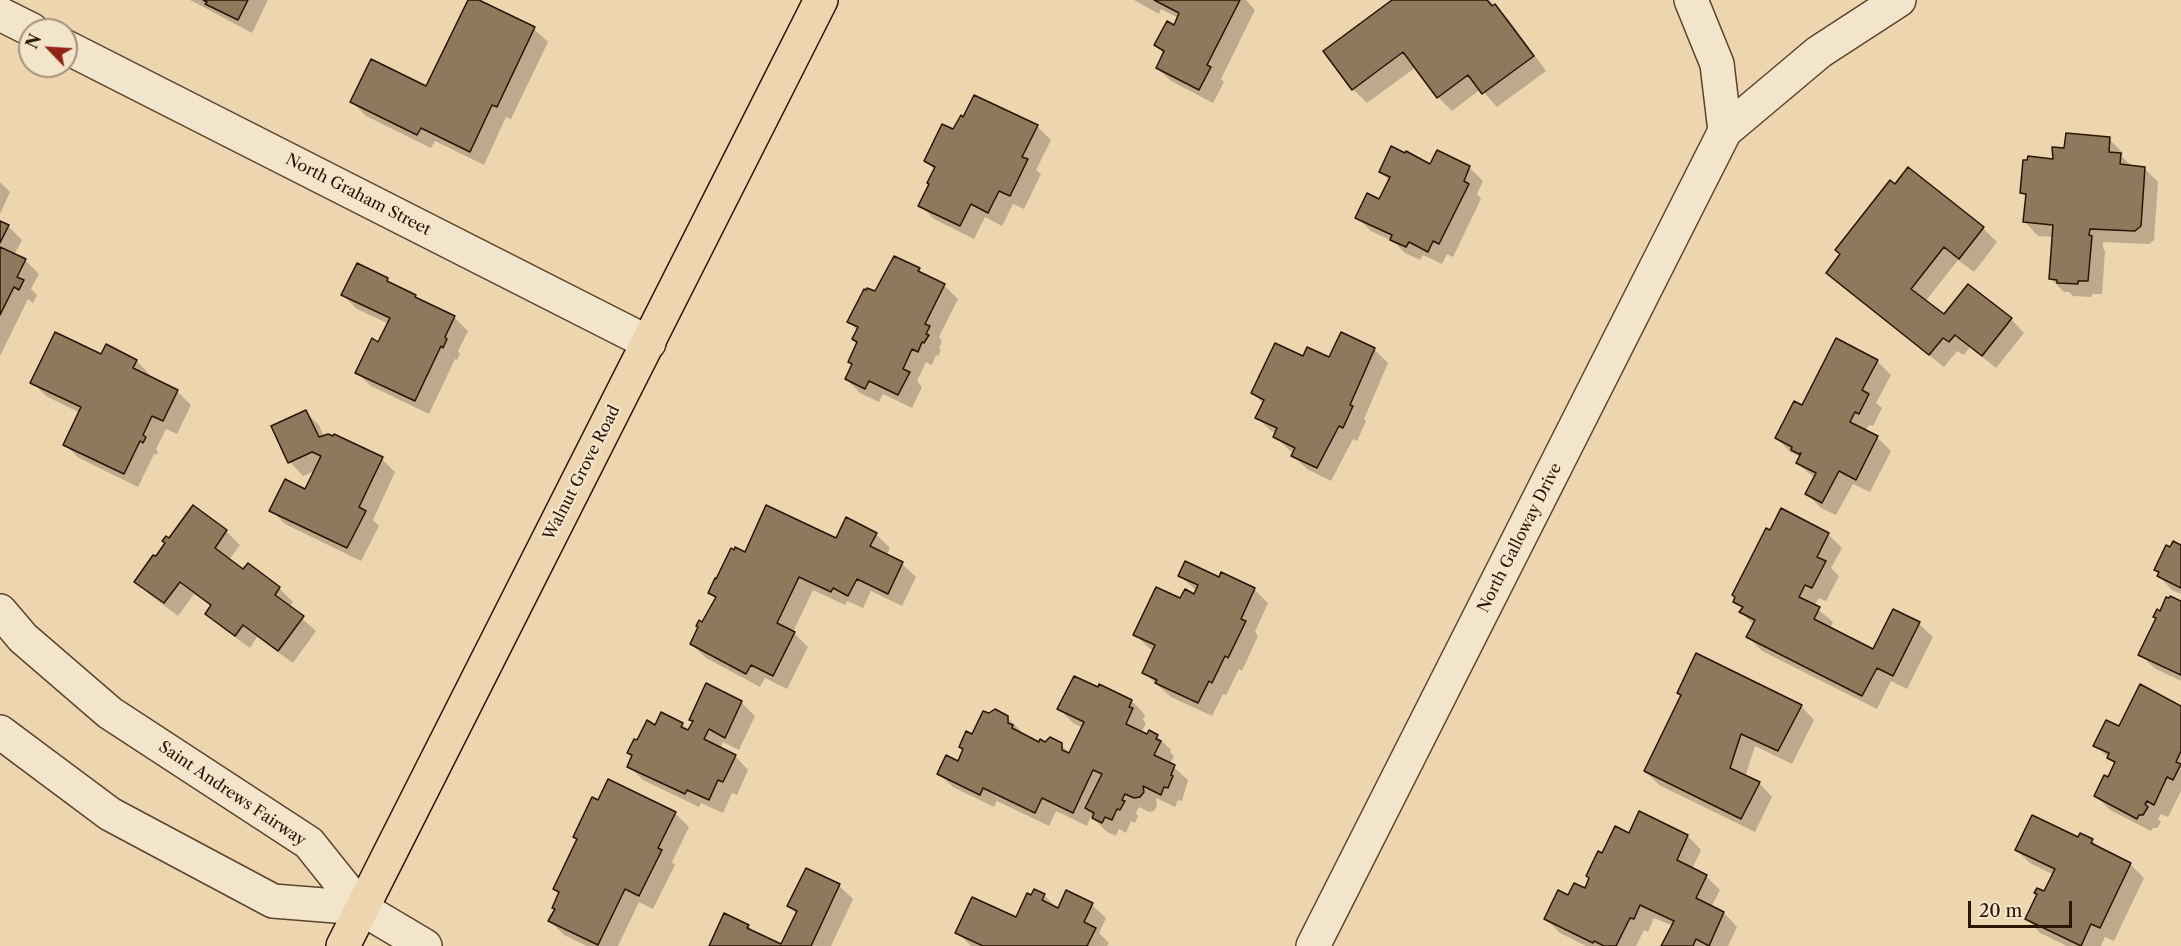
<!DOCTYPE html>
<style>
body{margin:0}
#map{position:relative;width:2181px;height:946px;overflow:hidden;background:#edd5b0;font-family:"Libre Caslon Text",serif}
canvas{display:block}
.north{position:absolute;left:18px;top:18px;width:60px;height:60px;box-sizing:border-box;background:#f3e4cc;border:2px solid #a3917b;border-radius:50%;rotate:295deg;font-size:16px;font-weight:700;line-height:24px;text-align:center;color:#2a1402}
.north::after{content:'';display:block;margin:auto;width:21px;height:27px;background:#8f2418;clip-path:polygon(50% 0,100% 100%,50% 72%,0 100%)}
.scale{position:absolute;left:1968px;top:901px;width:104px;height:27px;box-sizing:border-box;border:3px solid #2a1402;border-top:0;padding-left:8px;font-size:18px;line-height:21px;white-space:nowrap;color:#2a1402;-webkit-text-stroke:4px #f3e4cc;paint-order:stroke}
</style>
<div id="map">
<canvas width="2181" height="946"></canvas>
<div class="north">N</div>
<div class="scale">20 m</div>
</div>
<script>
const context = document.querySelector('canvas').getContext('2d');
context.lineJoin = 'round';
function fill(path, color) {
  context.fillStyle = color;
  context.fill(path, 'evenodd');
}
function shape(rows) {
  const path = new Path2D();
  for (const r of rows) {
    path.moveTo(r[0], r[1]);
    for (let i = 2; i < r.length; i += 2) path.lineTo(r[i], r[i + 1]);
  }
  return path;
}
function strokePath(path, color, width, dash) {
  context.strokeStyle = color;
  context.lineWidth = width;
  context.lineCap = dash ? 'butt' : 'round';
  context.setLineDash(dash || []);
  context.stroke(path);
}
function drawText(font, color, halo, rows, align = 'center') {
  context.font = font + ' "Libre Caslon Text",serif';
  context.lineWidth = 4.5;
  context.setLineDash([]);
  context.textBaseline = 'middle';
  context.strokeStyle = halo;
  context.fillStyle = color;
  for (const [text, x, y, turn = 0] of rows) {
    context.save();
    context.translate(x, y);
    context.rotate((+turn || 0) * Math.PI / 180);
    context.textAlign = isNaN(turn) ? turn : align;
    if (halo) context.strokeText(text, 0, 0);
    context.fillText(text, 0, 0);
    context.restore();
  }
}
const shadow = shape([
 [190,0,268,0,252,33],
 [470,0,476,0,534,29,548,42,511,119,506,117,484,165,435,141,431,148,366,116,352,102,426,87],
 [1134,0,1246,0,1255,10,1221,79,1224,82,1213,103,1171,81,1157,68,1164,54,1156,45,1174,27,1179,18,1161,9,1159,14],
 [1395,0,1489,0,1509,20,1546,71,1497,107,1481,89,1452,111,1438,97,1416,67,1367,103,1353,89],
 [1037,126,1051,140,1036,170,1041,174,1024,209,1013,204,1002,226,985,217,974,239,934,219,920,205,935,170,926,161,954,131],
 [2109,139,2123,153,2122,157,2133,167,2144,168,2158,182,2154,240,2149,244,2103,242,2103,248,2105,251,2102,294,2092,294,2091,297,2073,296,2069,292,2064,292,2050,278,2054,237,2038,236,2025,222,2027,198,2022,193,2065,150],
 [1437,152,1469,167,1483,181,1477,194,1481,199,1453,257,1447,254,1442,264,1423,255,1420,260,1405,253,1394,242,1371,231,1357,217,1380,201,1390,181,1380,172,1431,166],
 [1908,169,1983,228,1997,242,1974,272,1958,260,1925,302,1944,316,2011,319,2024,333,1996,368,1970,347,1964,355,1957,351,1944,367,1841,286,1828,273],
 [0,182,10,192,0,214],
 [0,222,8,226,22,240,14,255,25,260,39,274,31,289,37,295,33,303,28,299,0,356],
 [919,270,926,277,944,285,958,299,939,337,942,341,939,348,941,350,938,356,936,355,932,365,926,362,917,381,922,387,912,408,883,394,879,402,860,393,846,379,853,365,849,361,858,344,854,339,858,331,849,322,875,293],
 [387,279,394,286,415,296,421,302,454,317,468,331,458,351,460,354,457,360,455,359,429,414,371,386,357,373,379,344,389,324,357,309,343,295],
 [1342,334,1374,349,1388,363,1364,419,1366,421,1357,441,1353,439,1331,481,1307,469,1293,456,1294,453,1289,450,1275,436,1276,433,1271,431,1257,417,1264,404,1252,393,1304,358,1330,359],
 [107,346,137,361,150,375,149,378,177,391,191,405,177,434,166,429,156,449,158,452,157,455,154,454,138,487,79,458,65,445,80,413,46,396,32,382,102,356],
 [1877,361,1891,375,1876,403,1882,408,1873,426,1869,425,1865,431,1877,437,1891,451,1870,492,1853,484,1836,515,1821,508,1807,494,1815,478,1797,463,1800,457,1790,452,1777,438,1802,407],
 [305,412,319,425,324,437,382,459,395,472,373,520,379,526,361,561,285,524,271,510,306,491,316,470,303,476,290,462],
 [226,531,240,545,229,560,244,571,279,588,293,602,289,607,316,631,293,663,257,637,250,648,221,627,207,614,212,607,194,594,178,616,150,595,136,581,170,540],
 [876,534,890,548,886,556,902,564,916,577,902,606,871,591,863,608,847,601,845,605,813,590,793,632,808,647,787,689,765,678,760,687,706,658,692,644,716,599,710,593,746,554],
 [1828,534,1842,548,1831,568,1839,576,1826,601,1819,598,1814,606,1833,622,1830,629,1874,651,1919,624,1933,637,1907,689,1891,681,1877,709,1762,651,1748,637,1754,625,1741,612,1743,609,1735,601],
 [2181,546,2181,594,2172,590,2159,576,2160,574,2156,570,2171,549],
 [1179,575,1220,579,1254,589,1268,603,1255,632,1258,636,1242,671,1239,669,1226,695,1223,694,1212,716,1171,697,1144,673,1154,651,1149,648,1135,634,1181,600,1194,596,1197,591],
 [2181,603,2181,681,2154,668,2140,654,2161,613],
 [1100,686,1132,701,1145,715,1143,720,1146,723,1141,733,1157,736,1171,750,1170,752,1174,756,1170,764,1188,780,1182,801,1178,800,1175,807,1156,798,1157,806,1154,811,1149,812,1139,807,1136,813,1138,816,1135,823,1131,821,1126,833,1119,829,1116,836,1107,832,1091,816,1087,826,1056,811,1049,826,997,801,994,807,953,787,939,774,958,763,964,750,960,746,972,736,1007,717,1021,731,1021,734,1040,744,1061,745,1071,754,1083,728,1073,723,1059,709,1098,689],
 [1679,693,1801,706,1814,720,1792,764,1755,746,1745,777,1759,783,1772,797,1755,832,1659,785,1645,771,1682,696],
 [741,702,755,716,739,750,723,742,720,749,735,756,748,770,737,795,732,793,723,813,701,803,699,807,643,780,629,766,633,757,629,753,637,742,656,727,682,724,690,731,694,722,691,719],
 [2181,707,2181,791,2168,817,2161,814,2158,819,2161,822,2157,828,2153,828,2151,831,2110,810,2096,796,2109,779,2116,765,2095,745,2120,728],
 [609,781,675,813,689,827,672,862,675,865,653,909,639,902,618,946,587,946,564,935,550,921,556,910,560,895,554,889],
 [1630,835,1688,836,1701,850,1692,869,1706,876,1720,890,1711,907,1724,913,1737,927,1728,946,1663,946,1673,926,1654,918,1648,932,1644,930,1636,946,1586,946,1560,933,1546,919,1569,897,1585,890,1602,855],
 [2079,839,2092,840,2102,850,2130,864,2144,878,2114,941,2105,937,2101,946,2067,946,2040,933,2027,919,2045,893,2054,875,2030,863,2016,850],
 [806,870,839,886,853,899,831,946,711,946,748,926,755,933,782,946,797,914,789,906],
 [1044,895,1059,910,1092,905,1106,918,1099,933,1109,943,1107,946,971,946,957,932,1017,919,1032,897]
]);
const building = shape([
 [203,0,248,0,238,20,205,4,207,2,203,0],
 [468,0,479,0,535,27,497,107,492,105,470,152,421,128,417,135,350,102,371,59,426,86,468,0],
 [1154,0,1240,0,1207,65,1211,67,1199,90,1156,68,1164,51,1154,45,1167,21,1174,25,1179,13,1154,0],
 [1392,0,1487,0,1492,6,1495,4,1534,56,1482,94,1468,75,1437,98,1403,52,1352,90,1323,51,1392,0],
 [974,95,1038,125,1022,157,1028,159,1010,196,999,191,988,213,971,204,960,226,918,206,929,184,927,183,935,167,924,161,942,124,953,129,961,115,963,117,974,95],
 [2066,133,2110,137,2109,152,2121,153,2120,164,2145,167,2141,226,2135,231,2090,229,2089,235,2092,236,2088,281,2078,281,2078,284,2057,283,2057,280,2049,279,2053,225,2023,222,2026,194,2020,193,2023,160,2027,160,2028,156,2053,159,2052,147,2064,148,2066,133],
 [1391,146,1405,153,1406,151,1430,164,1437,150,1470,166,1464,181,1469,184,1439,244,1433,241,1428,252,1409,242,1406,247,1390,240,1392,235,1355,218,1367,193,1379,199,1390,177,1379,172,1391,146],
 [1908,167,1984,227,1959,259,1944,247,1911,289,1944,314,1968,284,2012,318,1982,356,1955,335,1949,342,1943,338,1929,355,1826,273,1840,254,1835,250,1890,180,1895,184,1908,167],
 [0,221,9,225,0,243,0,221],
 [0,247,26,259,17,277,24,280,19,290,14,287,0,315,0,247],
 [894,256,920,268,918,271,945,284,925,324,930,326,926,334,929,335,924,343,922,342,918,352,912,349,903,369,910,372,898,395,869,381,865,389,845,379,852,364,848,362,857,342,852,339,858,327,847,322,864,289,866,290,867,288,875,291,894,256],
 [357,263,388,278,387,281,416,295,415,297,455,316,445,337,447,339,443,348,441,346,415,401,355,373,372,338,378,342,390,318,341,295,357,263],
 [55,332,101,354,106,344,137,360,133,368,178,390,163,421,152,416,143,435,146,437,143,443,140,441,124,474,63,445,81,407,30,383,55,332],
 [1341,332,1375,348,1350,405,1353,406,1343,428,1339,426,1317,468,1291,456,1295,448,1273,437,1277,428,1255,418,1264,400,1251,393,1275,343,1303,356,1307,347,1329,357,1341,332],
 [1836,338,1878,360,1862,390,1869,394,1859,414,1855,412,1850,422,1878,436,1856,480,1839,471,1822,503,1805,494,1816,473,1796,463,1801,453,1799,454,1791,450,1792,447,1775,438,1794,401,1802,405,1836,338],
 [306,410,319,437,328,434,333,436,334,434,383,457,359,507,366,511,347,548,269,511,285,479,305,489,321,456,312,452,288,463,271,426,306,410],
 [193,505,227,530,215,548,243,569,248,563,280,587,275,595,304,616,278,651,243,625,235,636,205,614,211,605,180,582,164,603,134,582,153,555,156,556,165,543,162,541,166,536,169,538,193,505],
 [766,505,836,538,846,517,877,533,870,546,903,562,888,594,857,579,848,596,833,588,831,592,799,577,777,623,795,632,773,676,751,665,746,674,690,644,698,627,696,626,699,620,702,622,716,597,708,593,715,578,716,579,731,548,734,550,735,547,745,552,766,505],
 [1781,508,1829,533,1817,557,1826,561,1812,588,1805,585,1799,597,1820,607,1814,619,1873,649,1893,609,1920,622,1893,676,1877,668,1862,696,1746,637,1755,620,1739,612,1743,607,1733,602,1735,597,1732,595,1766,528,1770,530,1781,508],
 [2173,541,2181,545,2181,588,2157,576,2159,572,2154,570,2166,545,2170,547,2173,541],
 [1185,561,1219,577,1221,572,1255,588,1241,619,1246,621,1228,658,1225,656,1212,683,1209,681,1198,703,1155,683,1157,680,1142,673,1155,645,1133,635,1156,587,1180,598,1185,589,1194,594,1198,585,1178,576,1185,561],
 [2170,596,2181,601,2181,675,2138,655,2156,618,2153,617,2157,609,2160,611,2166,597,2169,598,2170,596],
 [1696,653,1802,705,1778,751,1741,734,1730,768,1760,782,1741,819,1644,771,1681,695,1677,693,1696,653],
 [1074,676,1098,687,1099,684,1132,700,1129,707,1133,708,1126,724,1147,734,1149,730,1158,735,1156,739,1161,741,1154,755,1175,765,1171,775,1173,776,1168,788,1164,787,1161,795,1143,786,1144,792,1140,797,1134,798,1125,794,1122,800,1125,801,1120,810,1117,809,1112,820,1105,817,1102,823,1092,818,1094,813,1085,808,1102,774,1093,770,1073,813,1042,798,1035,813,983,788,980,795,937,774,946,755,958,761,963,749,959,747,966,731,972,734,983,711,989,713,995,709,1008,716,1008,723,1013,725,1012,728,1039,742,1040,739,1045,742,1050,737,1062,743,1062,750,1069,753,1084,722,1057,709,1074,676],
 [706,683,742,701,725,738,709,729,704,739,736,755,723,782,718,780,709,800,687,790,685,794,627,767,632,755,627,753,634,739,637,740,647,720,655,725,661,712,683,723,681,727,688,730,693,721,689,720,706,683],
 [2140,684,2181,706,2181,751,2176,762,2181,764,2173,780,2167,777,2154,805,2147,801,2145,804,2148,807,2143,815,2139,815,2137,819,2094,796,2104,775,2108,777,2115,762,2107,758,2109,753,2093,746,2106,720,2119,726,2140,684],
 [608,779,676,812,658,848,662,850,639,896,625,889,598,945,548,921,555,909,552,908,559,892,553,889,577,839,573,837,592,797,598,800,608,779],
 [1639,811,1688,835,1677,860,1707,875,1696,898,1724,912,1709,946,1696,939,1693,946,1661,946,1674,921,1640,905,1634,919,1630,918,1616,946,1604,946,1594,941,1593,943,1544,919,1558,890,1568,895,1574,883,1585,888,1589,878,1586,876,1598,851,1602,853,1615,826,1629,833,1639,811],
 [2032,815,2078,837,2080,833,2093,839,2091,843,2131,863,2100,928,2091,924,2081,946,2025,919,2037,894,2034,893,2037,888,2044,891,2055,869,2015,850,2032,815],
 [806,868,840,884,811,946,709,946,724,913,749,925,747,928,781,944,797,911,787,906,806,868],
 [1034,889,1045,894,1042,900,1058,908,1066,890,1093,903,1084,922,1096,928,1087,946,983,946,955,933,972,897,1016,917,1027,893,1031,895,1034,889]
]);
const minor = shape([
 [1691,0,1717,64,1725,131],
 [0,14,32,30],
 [66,47,649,343],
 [0,611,23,638,110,713,309,843,361,908,425,946],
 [0,732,110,814,273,901,361,908],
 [1313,946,1725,131,1819,52,1899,0]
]);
const major = shape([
 [343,946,821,0]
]);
const streetNames = [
 ["North Graham Street",358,195,27],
 ["Walnut Grove Road",582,473,-63],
 ["North Galloway Drive",1520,538,-63],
 ["Saint Andrews Fairway",232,794,34]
];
fill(shadow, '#0003');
fill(building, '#8f785c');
strokePath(building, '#2a1402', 1.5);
strokePath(minor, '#5b442e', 36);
strokePath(major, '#2a1402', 36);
strokePath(minor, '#f3e4cc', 33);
strokePath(major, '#edd5b0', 33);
drawText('16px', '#2a1402', '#f3e4cc', streetNames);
</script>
